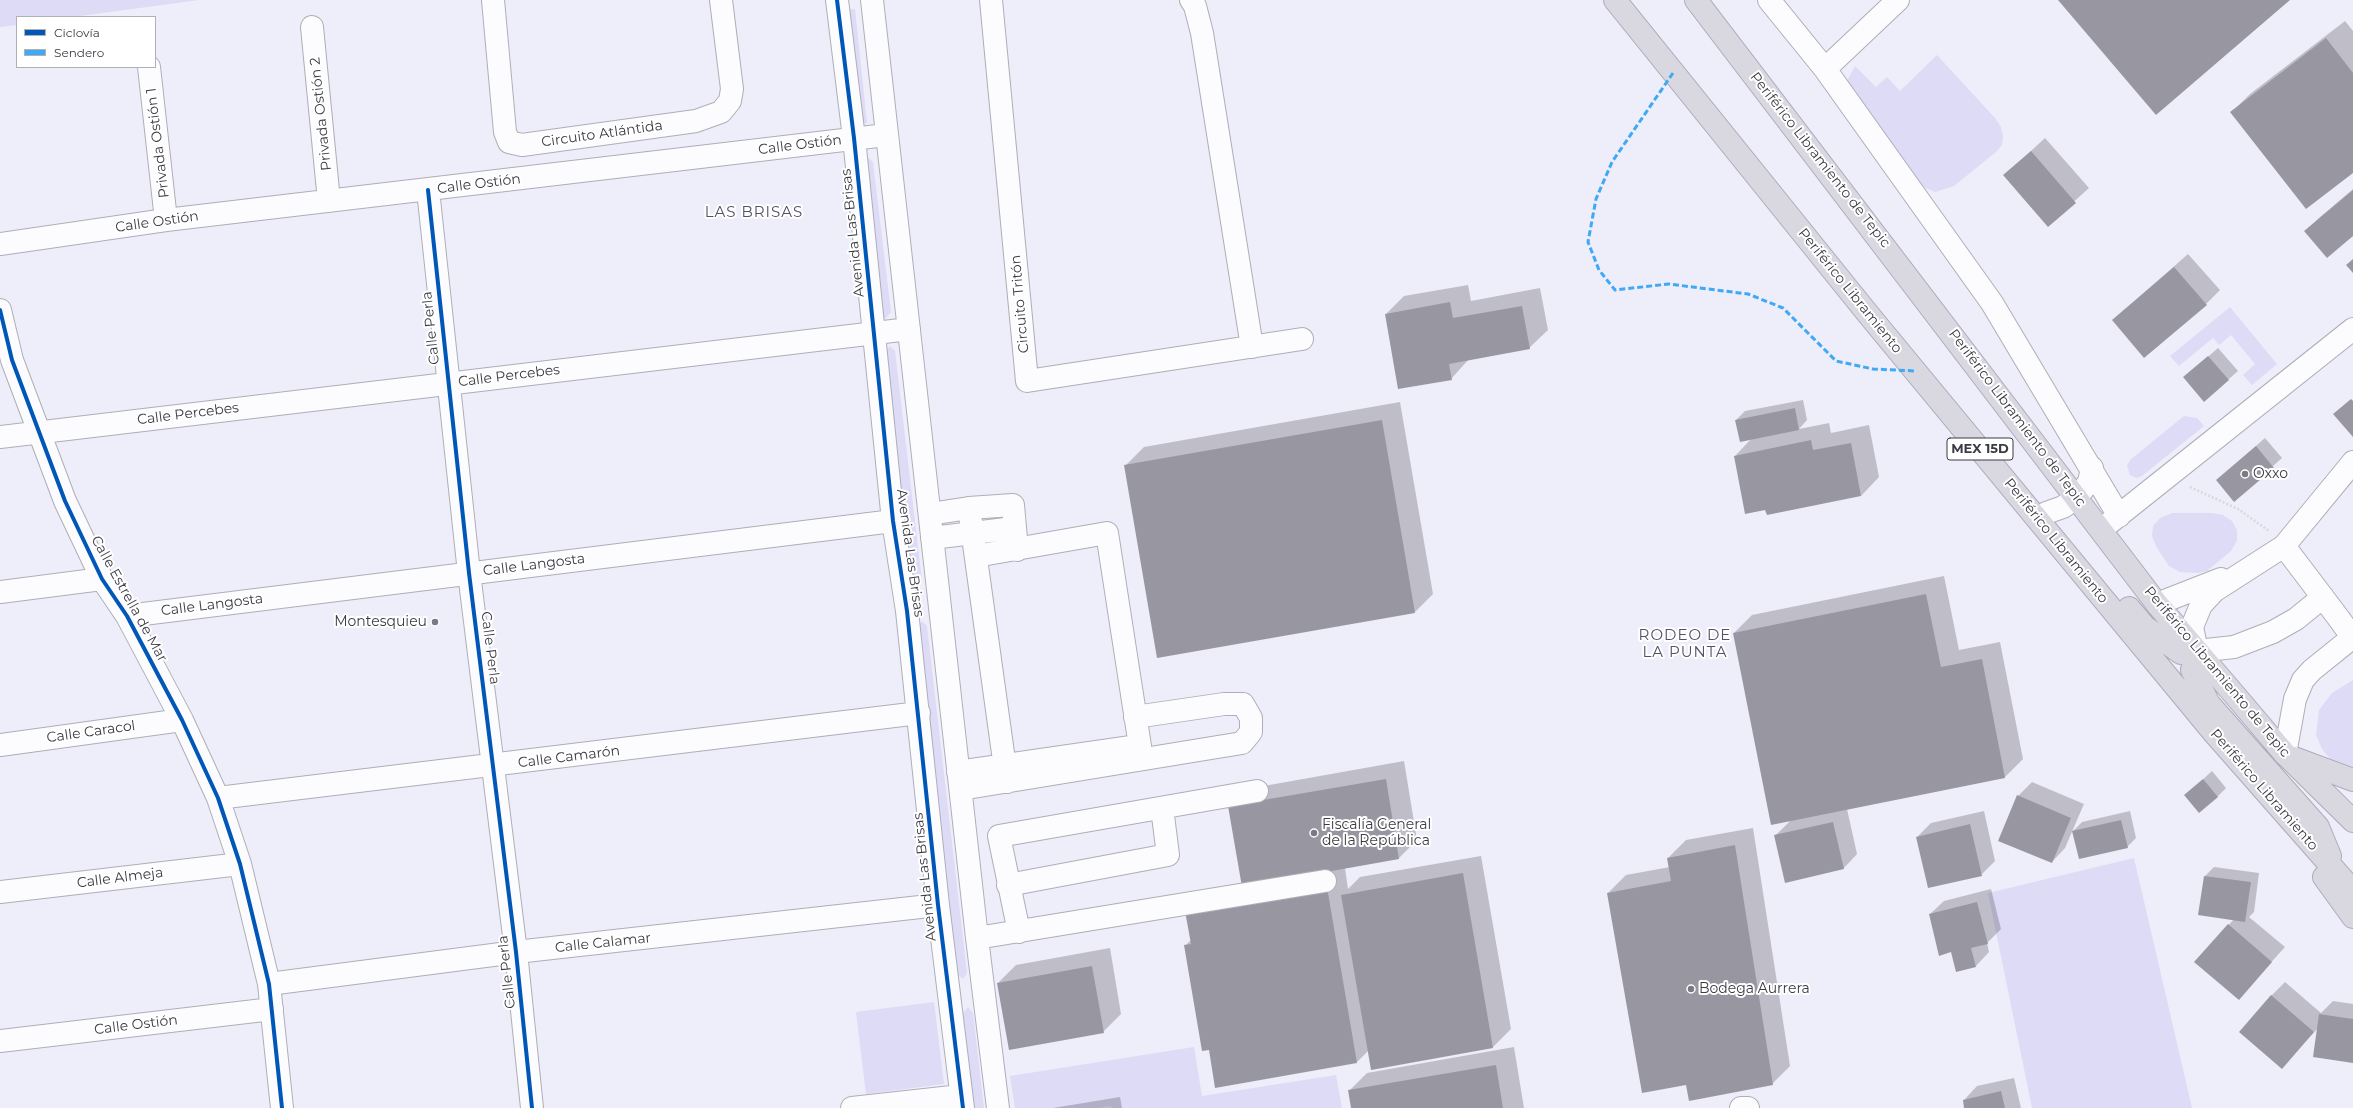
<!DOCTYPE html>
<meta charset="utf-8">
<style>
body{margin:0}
#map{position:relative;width:2353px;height:1108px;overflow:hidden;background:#eeedfa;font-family:Montserrat,sans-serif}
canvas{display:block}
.legend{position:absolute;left:16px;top:16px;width:140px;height:52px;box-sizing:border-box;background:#fff;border:1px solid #b1b1b4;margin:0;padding:5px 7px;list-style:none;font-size:12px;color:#3b3b44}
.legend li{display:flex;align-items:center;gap:8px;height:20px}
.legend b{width:20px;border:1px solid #b1b1b4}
</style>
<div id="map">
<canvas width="2353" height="1108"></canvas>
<ul class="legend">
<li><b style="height:5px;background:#0057b8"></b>Ciclovía</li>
<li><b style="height:5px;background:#3fa9f5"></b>Sendero</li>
</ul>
</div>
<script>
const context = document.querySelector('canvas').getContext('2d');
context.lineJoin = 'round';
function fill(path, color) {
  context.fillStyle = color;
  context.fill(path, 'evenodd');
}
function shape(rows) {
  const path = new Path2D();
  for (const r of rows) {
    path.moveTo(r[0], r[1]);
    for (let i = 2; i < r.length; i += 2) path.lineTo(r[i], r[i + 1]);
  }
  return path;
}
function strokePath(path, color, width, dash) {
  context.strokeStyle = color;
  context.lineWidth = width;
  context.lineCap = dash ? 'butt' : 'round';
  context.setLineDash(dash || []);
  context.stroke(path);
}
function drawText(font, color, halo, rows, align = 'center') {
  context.font = font + ' Montserrat,sans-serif';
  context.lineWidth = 4;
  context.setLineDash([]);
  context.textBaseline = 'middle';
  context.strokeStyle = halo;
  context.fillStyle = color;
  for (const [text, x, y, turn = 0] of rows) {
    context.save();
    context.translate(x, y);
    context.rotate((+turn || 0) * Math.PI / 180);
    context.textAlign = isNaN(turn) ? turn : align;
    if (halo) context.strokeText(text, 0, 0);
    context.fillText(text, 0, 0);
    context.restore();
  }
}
const green = shape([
 [0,0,199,0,73,17,17,17,17,25,0,27],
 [855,9,867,123,862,124,844,10],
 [1937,55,1995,118,2001,127,2003,136,2002,145,1996,152,1954,186,1935,192,1919,185,1850,95,1847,81,1855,66,1876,87,1887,77,1900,91],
 [867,157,873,162,891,312,885,319,880,313,863,161],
 [2230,307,2277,364,2252,385,2243,375,2255,364,2231,335,2219,345,2213,338,2179,366,2170,356],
 [890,346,895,351,922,581,917,587,911,582,884,352],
 [2184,416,2197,418,2204,426,2142,476,2136,478,2130,475,2127,466,2130,460],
 [2172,513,2212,513,2223,515,2232,521,2237,530,2237,541,2231,551,2207,571,2198,573,2180,572,2169,566,2157,548,2152,536,2153,526,2160,518],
 [922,621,927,626,967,973,963,979,957,974,917,627],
 [2353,680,2353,769,2330,759,2322,749,2316,735,2319,710,2332,693],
 [2134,858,2192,1108,2032,1108,1988,893],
 [934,1002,944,1084,866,1094,856,1012],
 [968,1007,973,1013,984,1108,974,1108,963,1013],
 [1194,1047,1202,1096,1336,1075,1342,1108,1112,1108,1111,1106,1098,1108,1015,1108,1010,1076]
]);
const shadow = shape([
 [2345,21,2353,31,2353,172,2232,112,2250,94],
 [2045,138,2089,188,2048,225,2005,175],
 [2353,189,2353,235,2306,231,2319,218],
 [2188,254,2220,290,2206,304,2113,320],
 [1468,285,1471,301,1540,288,1548,330,1529,348,1469,359,1451,379,1386,314,1404,296],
 [2218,348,2238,371,2204,401,2194,369],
 [1803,400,1807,420,1799,429,1829,423,1831,433,1869,425,1879,477,1861,496,1735,456,1752,438,1736,420,1745,411],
 [1400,402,1433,594,1415,612,1126,465,1144,447],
 [2265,438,2282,458,2234,501,2217,480],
 [1944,576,1959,650,2000,642,2023,759,2005,777,1847,809,1857,854,1844,868,1775,836,1791,820,1734,633,1752,615],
 [1404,761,1417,840,1399,858,1345,868,1348,889,1360,877,1481,856,1511,1029,1493,1047,1368,1051,1357,1062,1210,1049,1185,946,1243,887,1247,789],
 [2212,771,2226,788,2217,797,2186,795],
 [2032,782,2084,804,2065,848,2052,862,2018,796],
 [1984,811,1995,861,1981,875,1917,837,1931,823],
 [2130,811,2136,838,2127,847,2073,831,2082,822],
 [1753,828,1790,1066,1772,1084,1687,1084,1608,893,1626,875,1670,867,1668,858,1686,840],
 [2214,867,2259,873,2254,912,2249,917,2285,947,2238,999,2196,962,2234,919,2205,876],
 [1991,889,2001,929,1987,943,1989,952,1976,966,1952,951,1930,914,1944,901],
 [1110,948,1121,1014,1103,1032,998,983,1016,965],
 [2285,982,2321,1013,2333,1001,2353,1004,2353,1062,2318,1028,2282,1067,2271,996],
 [1514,1047,1524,1108,1352,1108,1349,1091,1367,1073],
 [2014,1078,2021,1108,1966,1108,1964,1100,1977,1086],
 [1120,1097,1122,1108,1053,1108]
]);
const building = shape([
 [2058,0,2290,0,2156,115],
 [2326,38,2353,73,2353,173,2306,209,2230,112],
 [2031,151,2076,203,2048,227,2003,175],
 [2353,190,2353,236,2327,258,2304,231],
 [2353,259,2353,273,2346,265],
 [2174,267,2207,305,2144,358,2112,320],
 [1450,302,1453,318,1522,306,1530,349,1449,364,1452,380,1398,389,1385,314],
 [2208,356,2229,380,2204,402,2183,377],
 [2351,399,2353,401,2353,437,2333,414],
 [1795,408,1799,430,1740,442,1735,420],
 [1382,420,1415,613,1157,658,1124,465],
 [1811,440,1813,450,1851,443,1861,496,1767,515,1765,510,1745,514,1734,456],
 [2256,446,2274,468,2234,502,2216,480],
 [1926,594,1941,667,1982,659,2005,778,1771,825,1733,633],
 [1386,779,1399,859,1242,887,1228,806],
 [2203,779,2218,797,2199,813,2184,795],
 [2017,795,2071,818,2052,863,1998,841],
 [2121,820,2128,848,2079,859,2072,831],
 [1833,822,1844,869,1785,883,1774,835],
 [1970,824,1982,876,1928,888,1916,837],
 [1735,845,1773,1085,1689,1101,1686,1085,1642,1093,1607,893,1671,881,1667,858],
 [1463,873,1493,1048,1371,1070,1341,895],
 [2204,876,2251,882,2245,922,2198,915],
 [1327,887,1357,1063,1215,1088,1209,1050,1202,1051,1184,945,1191,944,1185,911],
 [1977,902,1988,944,1971,948,1976,967,1956,972,1951,952,1939,956,1929,914],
 [2228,924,2272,962,2239,1000,2194,962],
 [1092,966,1104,1033,1009,1050,997,983],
 [2271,995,2314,1032,2282,1069,2239,1032],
 [2319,1014,2353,1019,2353,1063,2313,1057],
 [1496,1065,1503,1108,1351,1108,1348,1090],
 [2001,1091,2005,1108,1964,1108,1963,1100]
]);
const path = shape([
 [2190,487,2238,509,2269,531]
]);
const minor = shape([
 [493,0,505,132,509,142,522,145,696,121,721,112,730,101,732,89,721,0],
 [837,0,854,138,893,521,907,611,938,905,963,1108],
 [872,0,977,938,998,1108],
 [991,0,1027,381,1302,339],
 [1191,0,1195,6,1202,33,1252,347],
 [1769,0,1825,69,1992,303,2119,516],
 [312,27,329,201],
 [149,67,166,220],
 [1825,69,1898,0],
 [428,190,469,573,516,952,532,1108],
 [0,244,166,220,886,135],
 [0,310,12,360,65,501,102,579,127,616,182,720,218,798,240,864,269,984,282,1108],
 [0,437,909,329],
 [969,508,1007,782],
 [2046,513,2063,507,2077,497,2089,482,2092,468],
 [930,514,969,508,1013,505,1017,550],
 [2108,524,2353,329],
 [932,538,1014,528],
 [2284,546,2353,462],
 [976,556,1107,533,1140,746,1138,759],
 [0,592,102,579],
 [2323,597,2296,619,2273,632,2234,647,2197,651,2192,627,2201,605,2214,591,2284,546,2337,616,2353,638],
 [2157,604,2221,579],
 [127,616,893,521],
 [0,745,182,720],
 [2285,754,2295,699,2303,680,2312,670,2353,637],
 [958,772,1131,747],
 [961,789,1242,743,1251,732,1251,718,1243,704,1224,704,1135,717],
 [218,798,919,713],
 [1008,885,1168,855,1162,808],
 [0,892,240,864],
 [1019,932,999,836,1257,791],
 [977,938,1325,881],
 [269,984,516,952,938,905],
 [0,1041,272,1009],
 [852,1108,961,1096],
 [1741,1108,1748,1108]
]);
const highway = shape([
 [1615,0,1868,314,2214,733,2353,891],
 [1696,0,2157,604,2285,754,2353,821],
 [2129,608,2145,627,2181,653,2197,651,2192,670,2209,704,2318,827,2330,856],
 [2294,758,2353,780],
 [2324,877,2353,917]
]);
const quiet = shape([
 [1673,73,1612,162,1596,199,1588,242,1599,270,1615,290,1669,284,1748,294,1783,308,1836,361,1873,369,1916,371]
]);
const cycleway = shape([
 [837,0,854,138,893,521,907,611,938,905,963,1108],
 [428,190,469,573,516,952,532,1108],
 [0,310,12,360,65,501,102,579,127,616,182,720,218,798,240,864,269,984,282,1108]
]);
const markers = [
 [2245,474,4,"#7a7984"],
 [435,622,4,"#7a7984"],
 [1314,833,4,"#7a7984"],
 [1691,989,4,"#7a7984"]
];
const shields = [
 [1980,449,66]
];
const shieldNames = [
 ["MEX 15D",1980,449]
];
const streetNames = [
 ["Privada Ostión 2",321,114,-96],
 ["Circuito Atlántida",602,134,-8],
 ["Privada Ostión 1",158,143,-97],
 ["Calle Ostión",800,145,-7],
 ["Periférico Libramiento de Tepic",1820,160,52],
 ["Calle Ostión",479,184,-7],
 ["Calle Ostión",157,222,-8],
 ["Avenida Las Brisas",853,233,-96],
 ["Periférico Libramiento",1850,291,51],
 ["Circuito Tritón",1020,304,-95],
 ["Calle Perla",431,328,-96],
 ["Calle Percebes",509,376,-7],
 ["Calle Percebes",188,414,-7],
 ["Periférico Libramiento de Tepic",2017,418,53],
 ["Periférico Libramiento",2056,541,51],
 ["Avenida Las Brisas",910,553,82],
 ["Calle Langosta",534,565,-7],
 ["Calle Estrella de Mar",129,599,61],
 ["Calle Langosta",212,605,-7],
 ["Calle Perla",490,648,83],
 ["Periférico Libramiento de Tepic",2217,672,50],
 ["Calle Caracol",91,732,-8],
 ["Calle Camarón",569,757,-7],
 ["Periférico Libramiento",2264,790,49],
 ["Avenida Las Brisas",925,877,-96],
 ["Calle Almeja",120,878,-7],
 ["Calle Calamar",603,943,-6],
 ["Calle Perla",507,972,-96],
 ["Calle Ostión",136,1025,-7]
];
const poiNames = [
 ["Oxxo",2253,474],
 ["Montesquieu",427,622,"right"],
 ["Fiscalía General",1322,825],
 ["de la República",1322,841],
 ["Bodega Aurrera",1699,989]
];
const neighbourhoodNames = [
 ["LAS BRISAS",754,213],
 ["RODEO DE",1685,636],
 ["LA PUNTA",1685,653]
];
fill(green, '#dedbf7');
fill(shadow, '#0003');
fill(building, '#9897a1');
strokePath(minor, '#aeaeb7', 24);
strokePath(highway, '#adabba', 24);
strokePath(path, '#d9d9dc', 2.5, [2, 2]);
strokePath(minor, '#fcfcfe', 22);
strokePath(highway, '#d9d8e1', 22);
strokePath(quiet, '#3fa9f5', 3, [6, 3]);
strokePath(cycleway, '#0057b8', 4);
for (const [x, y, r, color] of markers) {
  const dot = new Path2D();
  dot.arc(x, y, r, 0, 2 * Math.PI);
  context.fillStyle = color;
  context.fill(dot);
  strokePath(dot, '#fff', 1.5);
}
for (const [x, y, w] of shields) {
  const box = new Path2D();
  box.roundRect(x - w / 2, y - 11, w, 22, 3);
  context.fillStyle = '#fff';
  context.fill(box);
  strokePath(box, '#3b3b44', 1);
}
drawText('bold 13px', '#3b3b44', null, shieldNames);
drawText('14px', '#3b3b44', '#fff', streetNames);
drawText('14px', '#3b3b44', '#fff', poiNames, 'left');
context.letterSpacing = '1px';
drawText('15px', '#535164', '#fff', neighbourhoodNames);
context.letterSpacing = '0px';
</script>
